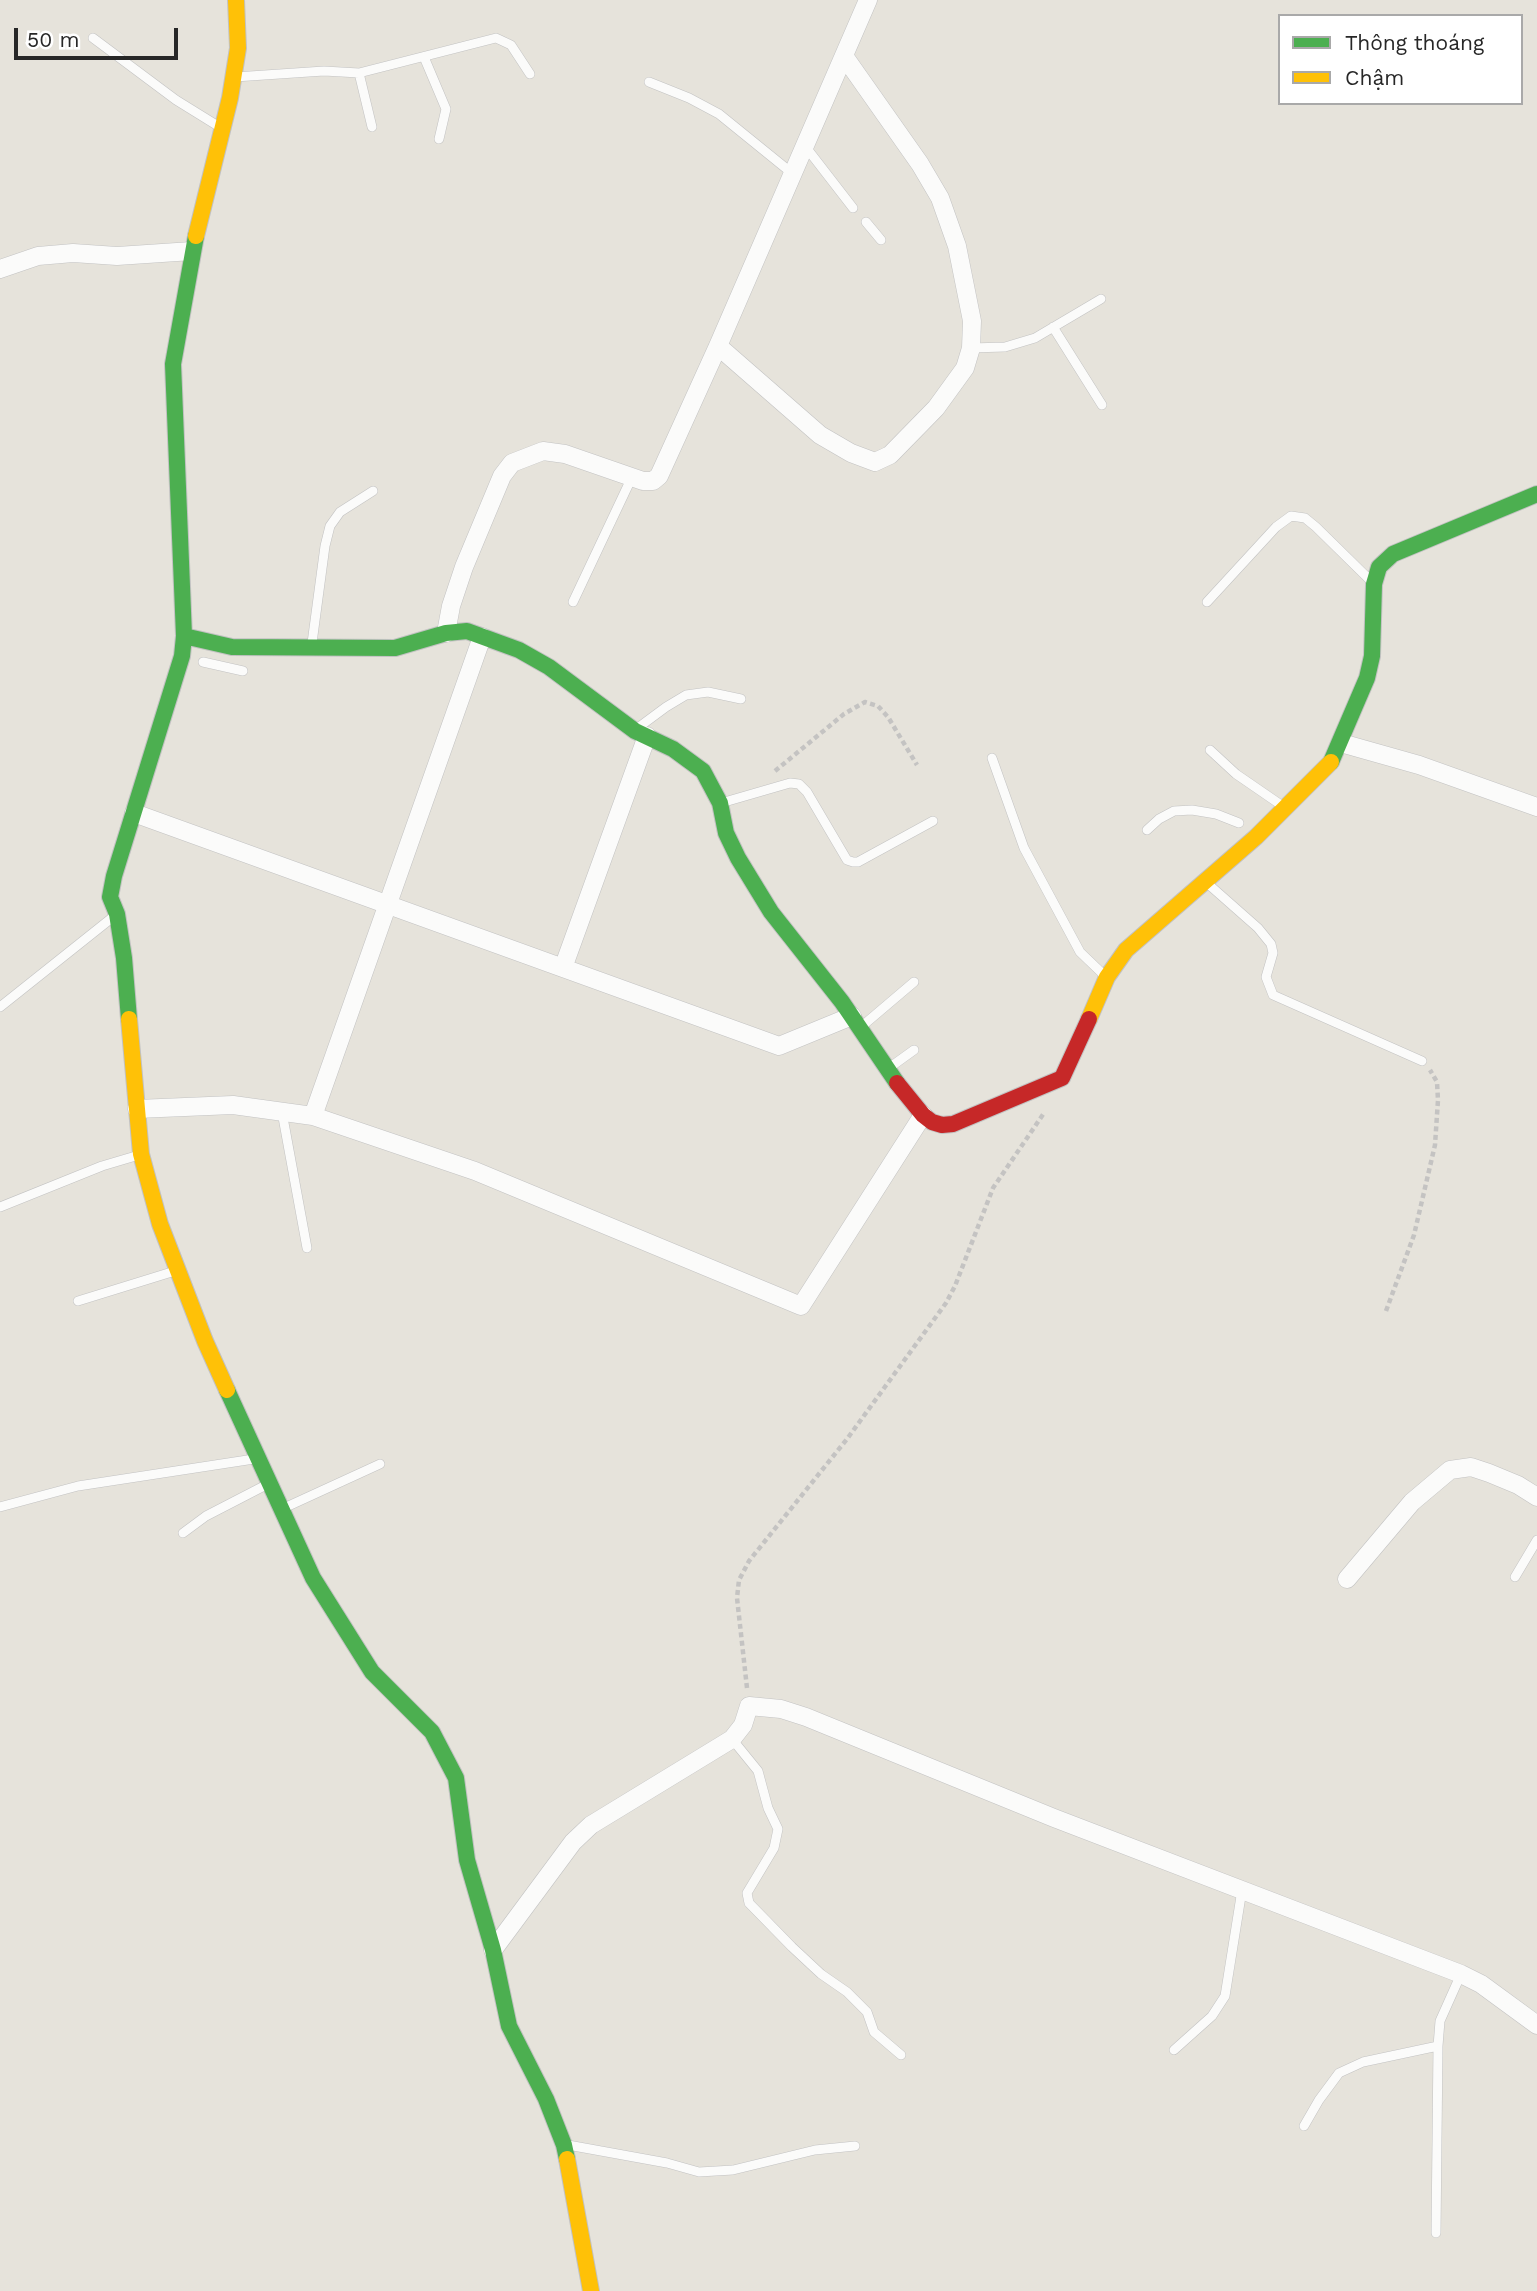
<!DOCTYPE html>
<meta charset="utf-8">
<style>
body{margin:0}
#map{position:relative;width:1537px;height:2291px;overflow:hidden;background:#e6e3db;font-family:"Work Sans",sans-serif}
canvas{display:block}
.legend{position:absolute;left:1278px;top:14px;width:245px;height:91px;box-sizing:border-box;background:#fff;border:2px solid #a9a9a9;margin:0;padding:9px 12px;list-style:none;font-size:21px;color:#272727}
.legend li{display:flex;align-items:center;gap:14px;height:35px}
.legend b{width:35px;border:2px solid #a9a9a9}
.scale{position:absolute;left:14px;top:28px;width:164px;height:32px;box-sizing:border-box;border:4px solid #272727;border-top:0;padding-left:9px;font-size:21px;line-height:24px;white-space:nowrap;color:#272727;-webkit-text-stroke:5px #fff;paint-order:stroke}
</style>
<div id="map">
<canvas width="1537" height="2291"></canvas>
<ul class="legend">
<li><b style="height:9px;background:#4caf50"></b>Thông thoáng</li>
<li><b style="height:9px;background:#ffc107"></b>Chậm</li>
</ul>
<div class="scale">50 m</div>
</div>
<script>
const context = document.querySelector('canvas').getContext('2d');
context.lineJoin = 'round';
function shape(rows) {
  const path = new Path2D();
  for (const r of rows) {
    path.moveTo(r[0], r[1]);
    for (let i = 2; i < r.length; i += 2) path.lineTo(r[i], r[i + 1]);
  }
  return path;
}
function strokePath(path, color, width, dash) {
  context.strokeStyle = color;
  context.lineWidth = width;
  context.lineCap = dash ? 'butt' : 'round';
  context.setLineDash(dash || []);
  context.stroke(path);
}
const path = shape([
 [775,771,844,714,865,702,878,706,888,717,917,765],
 [1386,1311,1414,1235,1435,1145,1438,1100,1437,1082,1430,1070],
 [747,1688,737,1598,739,1580,749,1561,847,1439,946,1303,955,1286,993,1188,1044,1113]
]);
const lane = shape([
 [93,38,176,100,218,126],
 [424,57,446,109,439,139],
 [359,73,372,127],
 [235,77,324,71,359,73,496,38,511,45,530,74],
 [649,82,689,98,719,114,793,174],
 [805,146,853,208],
 [866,222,881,240],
 [1053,327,1102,405],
 [971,348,1005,347,1035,338,1101,299],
 [573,602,632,477],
 [1207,602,1276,527,1291,516,1305,518,1316,527,1370,580],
 [312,643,325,546,330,526,340,512,373,491],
 [203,662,243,671],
 [639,727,666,707,686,695,708,692,741,699],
 [1210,750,1236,774,1284,807],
 [992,758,1024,848,1080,952,1105,976],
 [721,803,790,783,799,784,807,792,847,860,853,862,858,862,933,821],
 [1147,830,1159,819,1174,811,1192,810,1216,814,1239,823],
 [1207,883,1258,928,1271,944,1273,953,1266,977,1273,995,1422,1061],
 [0,1007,113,917],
 [861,1027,914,982],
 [889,1068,914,1050],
 [282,1112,307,1248],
 [0,1207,102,1166,139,1155],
 [78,1301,175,1271],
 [0,1507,78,1486,254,1459],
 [284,1508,380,1464],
 [183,1533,206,1516,266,1485],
 [1515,1577,1537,1540],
 [732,1739,758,1771,768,1808,778,1829,774,1848,747,1893,749,1903,792,1947,821,1974,847,1992,867,2012,874,2032,901,2055],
 [1174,2050,1212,2016,1225,1996,1242,1890],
 [1304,2126,1319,2100,1339,2073,1363,2062,1438,2046],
 [568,2145,667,2163,699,2172,733,2170,815,2150,855,2146],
 [1436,2233,1438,2046,1440,2021,1461,1974]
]);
const street = shape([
 [0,269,38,256,73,253,117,256,192,251],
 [718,346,820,435,851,453,875,462,890,455,936,408,965,368,971,348,972,321,957,246,940,198,920,164,844,56],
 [446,633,451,606,464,567,502,476,512,463,543,451,565,454,643,481,653,481,659,476,718,346,868,0],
 [1341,743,1419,765,1537,807],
 [134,813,779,1046,852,1016],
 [563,968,647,736],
 [137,1109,233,1105,313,1116,475,1171,801,1306,923,1115],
 [313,1116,482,637],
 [1347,1579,1412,1502,1450,1470,1471,1467,1489,1473,1518,1485,1537,1497],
 [493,1950,573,1842,591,1825,732,1739,743,1725,749,1706,781,1709,806,1717,1054,1818,1461,1974,1481,1984,1537,2025]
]);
const fast = shape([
 [184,636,232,647,395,648,446,633,467,631,519,650,549,667,635,731,673,749,703,771,720,803,726,833,738,858,771,912,842,1002,897,1083],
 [1331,762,1367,678,1372,656,1374,584,1379,567,1393,554,1537,494],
 [129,1019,124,958,117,914,110,897,114,876,182,656,184,636,173,364,196,236],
 [227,1390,313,1578,372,1672,432,1732,456,1778,467,1860,493,1950,509,2026,546,2099,564,2145,567,2159]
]);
const slow = shape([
 [196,236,230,98,238,48,236,0],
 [129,1019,141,1154,160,1224,205,1341,227,1390],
 [1089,1019,1107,977,1126,950,1256,837,1331,762],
 [567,2159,591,2291]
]);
const jam = shape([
 [897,1083,923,1115,932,1122,942,1125,953,1124,1062,1078,1089,1019]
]);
strokePath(lane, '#c2c2c2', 10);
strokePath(street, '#c2c2c2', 19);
strokePath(fast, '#c2c2c2', 18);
strokePath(slow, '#c2c2c2', 18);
strokePath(jam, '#c2c2c2', 18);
strokePath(path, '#c4c3c2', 4.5, [5, 3.5]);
strokePath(lane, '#fbfbfa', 9);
strokePath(street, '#fbfbfa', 18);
strokePath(fast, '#4caf50', 16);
strokePath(slow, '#ffc107', 16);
strokePath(jam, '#c62828', 16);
</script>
